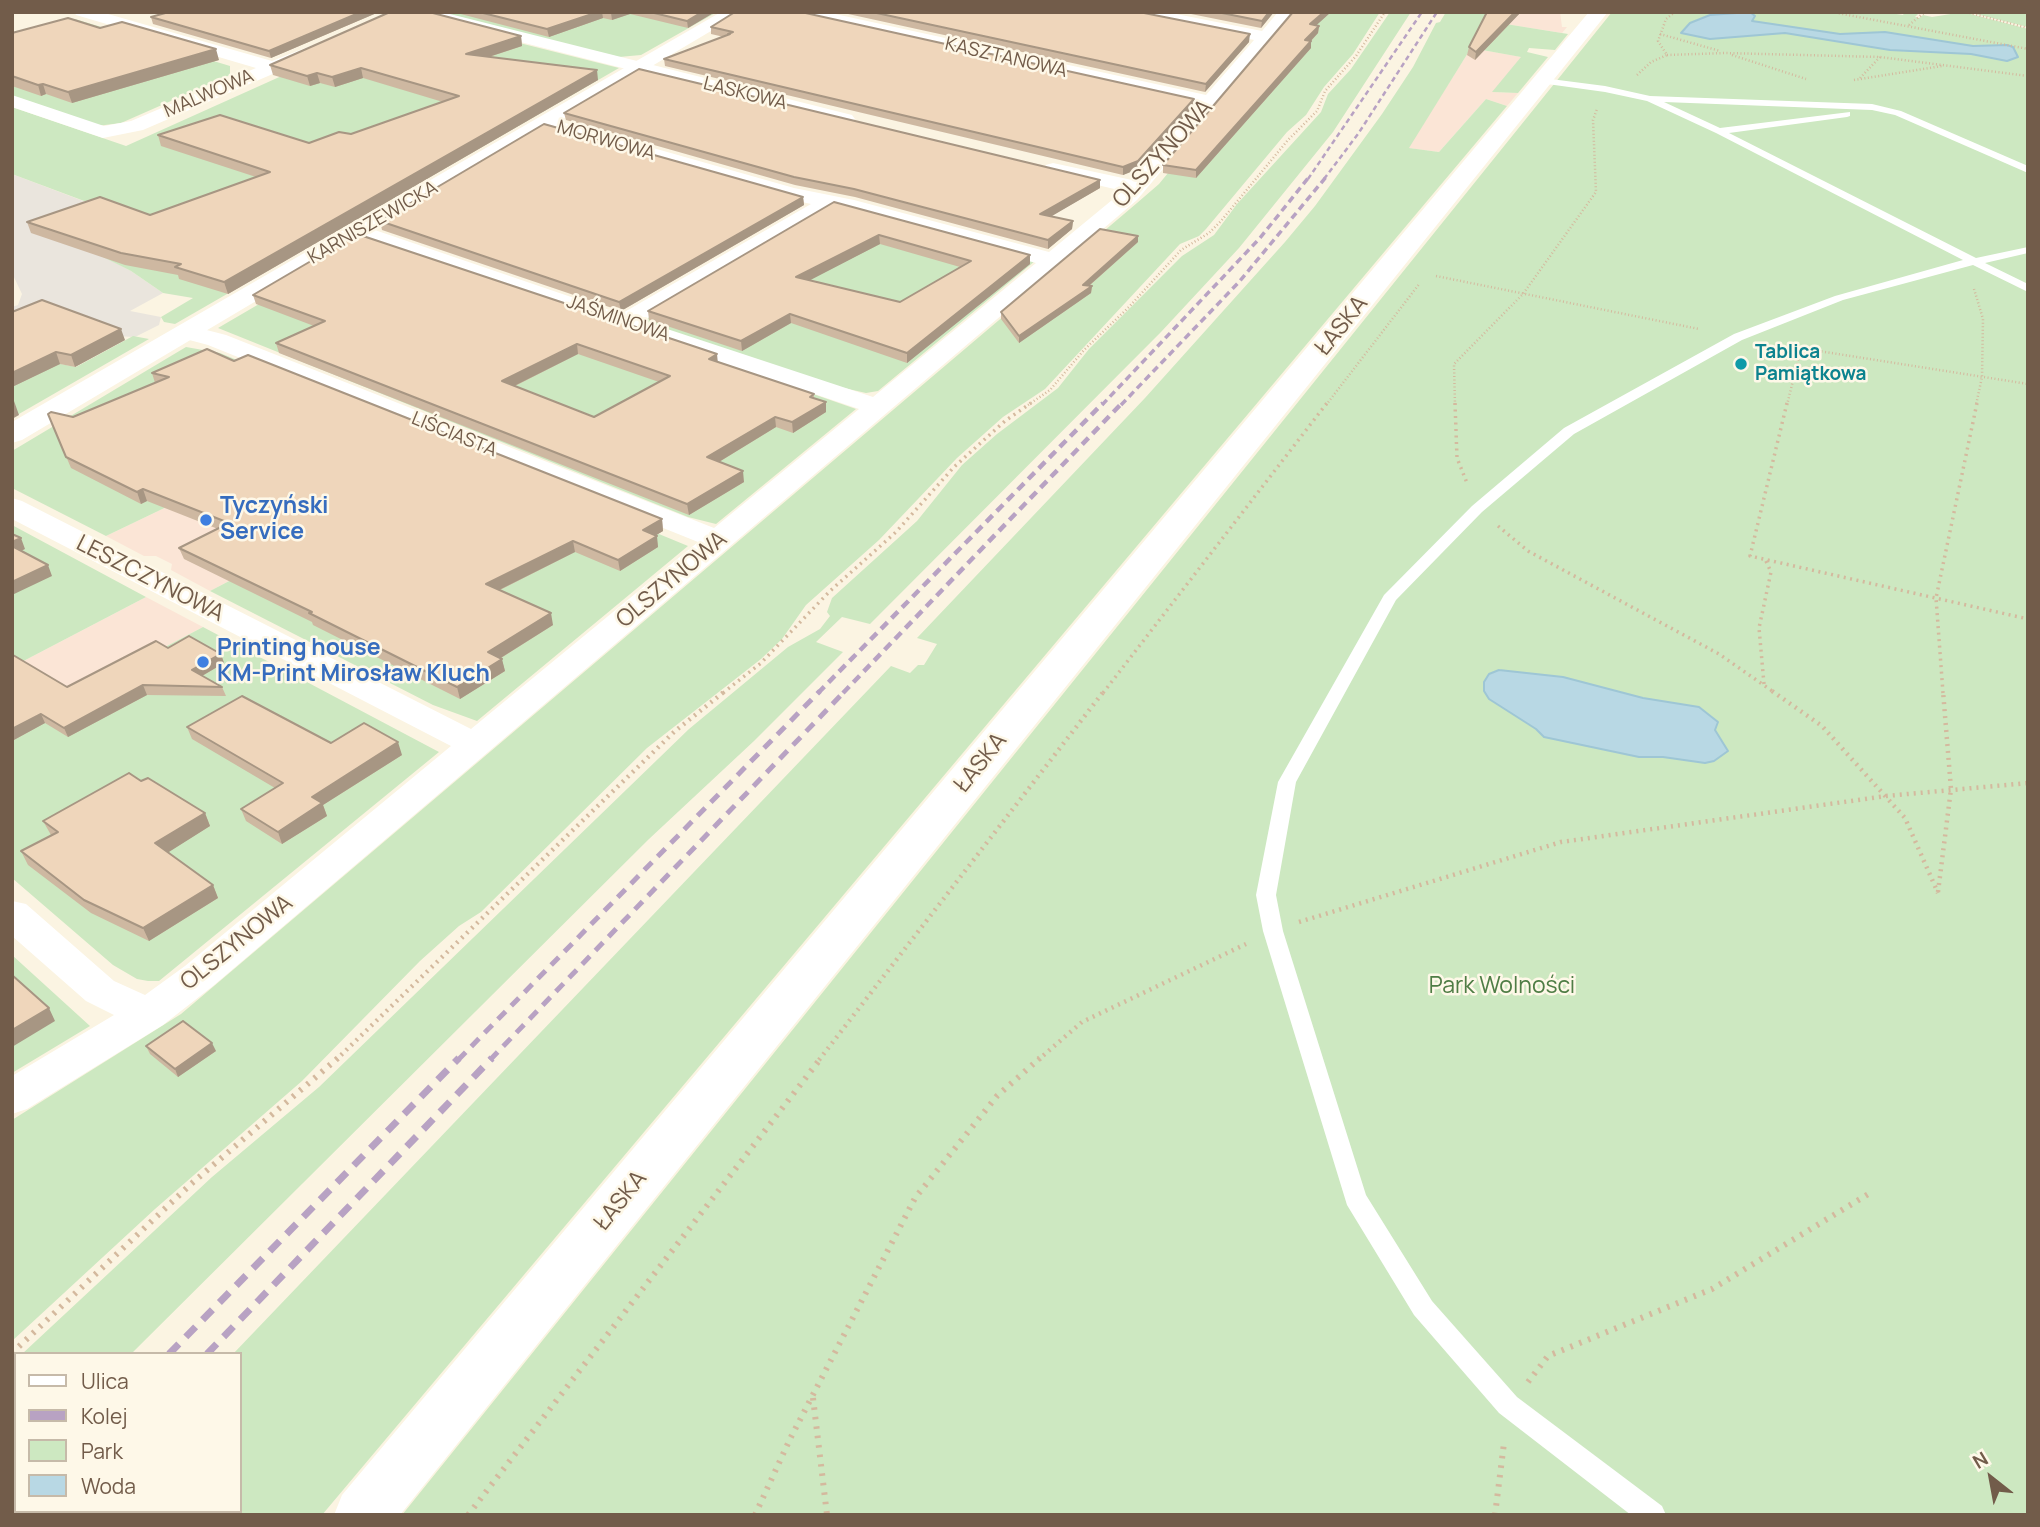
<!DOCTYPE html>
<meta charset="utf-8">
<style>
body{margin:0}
#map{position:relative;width:2040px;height:1527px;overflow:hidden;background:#fbf4e2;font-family:Manrope,sans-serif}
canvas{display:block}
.frame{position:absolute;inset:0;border:14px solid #725c4a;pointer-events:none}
.legend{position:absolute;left:14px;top:1352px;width:228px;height:161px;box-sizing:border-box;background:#fef8e8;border:2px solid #c6baa9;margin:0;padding:9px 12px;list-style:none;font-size:21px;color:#725c4a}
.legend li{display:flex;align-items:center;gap:14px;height:35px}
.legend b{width:35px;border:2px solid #c6baa9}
.north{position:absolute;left:1956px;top:1443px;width:70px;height:70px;-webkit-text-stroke:5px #fef8e8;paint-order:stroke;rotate:329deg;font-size:19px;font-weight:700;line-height:28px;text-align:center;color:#725c4a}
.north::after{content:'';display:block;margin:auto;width:24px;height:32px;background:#725c4a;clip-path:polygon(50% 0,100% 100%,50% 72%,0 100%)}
</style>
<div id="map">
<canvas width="2040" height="1527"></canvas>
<div class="frame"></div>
<ul class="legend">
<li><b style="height:9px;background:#fff"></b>Ulica</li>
<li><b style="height:9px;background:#b8a2c3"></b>Kolej</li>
<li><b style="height:19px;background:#cde8c1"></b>Park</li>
<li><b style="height:19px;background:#b8d8e4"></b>Woda</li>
</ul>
<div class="north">N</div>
</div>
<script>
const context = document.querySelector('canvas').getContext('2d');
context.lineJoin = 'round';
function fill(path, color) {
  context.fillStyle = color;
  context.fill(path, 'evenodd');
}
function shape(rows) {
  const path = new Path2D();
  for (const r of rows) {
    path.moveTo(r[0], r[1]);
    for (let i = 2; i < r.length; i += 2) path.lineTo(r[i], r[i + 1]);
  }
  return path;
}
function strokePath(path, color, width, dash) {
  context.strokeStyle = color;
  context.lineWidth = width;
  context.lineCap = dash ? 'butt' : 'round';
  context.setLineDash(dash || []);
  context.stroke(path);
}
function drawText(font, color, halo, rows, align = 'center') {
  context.font = font + ' Manrope,sans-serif';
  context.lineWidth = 5;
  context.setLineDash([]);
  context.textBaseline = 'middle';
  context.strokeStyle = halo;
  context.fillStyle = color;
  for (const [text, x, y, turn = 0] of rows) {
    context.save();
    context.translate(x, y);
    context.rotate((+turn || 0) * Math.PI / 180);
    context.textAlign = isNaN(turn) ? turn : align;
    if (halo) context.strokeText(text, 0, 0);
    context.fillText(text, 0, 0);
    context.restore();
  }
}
const commercial = shape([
 [1490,12,1560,12,1562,27,1567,27,1562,33,1486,21],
 [1471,48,1522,57,1493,92,1518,93,1507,106,1486,99,1439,152,1408,148],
 [252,466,357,514,210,591,171,570,172,564,156,556,144,556,106,536],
 [146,597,203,627,33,717,12,667]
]);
const industrial = shape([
 [12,174,160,230,100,255,131,271,163,293,130,311,161,317,159,325,135,337,68,334,12,317,12,307,18,305,22,294,12,273]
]);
const green = shape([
 [434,12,717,12,641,55,619,57],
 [1300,12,1380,12,1353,54,1324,87,1306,115,1287,132,1206,229,1199,236,1180,244,1045,389,1003,417,957,458,879,540,806,605,782,639,761,659,647,748,481,912,459,926,420,961,302,1081,155,1209,12,1341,12,1120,181,1014,1137,203,1159,184],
 [1390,12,1411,12,1333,132,1239,248,1161,332,870,624,842,617,816,642,843,652,754,741,649,839,131,1354,22,1354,212,1177,319,1087,689,729,788,647,820,629,830,616,827,612,832,598,917,521,962,465,997,434,1058,388,1089,349,1182,256,1214,235,1237,204,1321,112,1328,94,1351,69],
 [1446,12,1490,12,1487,21,1568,34,1555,50,1529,48,1527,52,1548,57,1518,93,1492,92,1521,57,1471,48,1409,148,1439,152,1486,99,1507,106,322,1515,81,1515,84,1511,240,1511,240,1354,233,1354,891,666,910,673,918,665,924,665,937,644,917,638,1145,398,1285,242,1315,206,1382,114,1413,67,1436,23,1440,22],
 [1612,12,1884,12,1903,15,1905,12,1916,12,1918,14,1915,17,1919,18,1923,15,1932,17,1963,12,2028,29,2028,1515,402,1515],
 [1968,12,2028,12,2028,27],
 [75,19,230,66,230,75,121,123,97,126,12,97,12,36],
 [424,19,619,68,175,324,164,322,161,317,193,298,163,293,131,271,99,255,159,229,12,174,12,107,126,146,406,20],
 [835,207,1035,261,878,391,866,393,835,386,641,321],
 [355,248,719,361,856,409,716,524,688,517,218,328],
 [12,317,36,359,76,367,133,336,149,339,12,418],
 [186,347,220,353,688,546,477,721,433,705,210,591,356,515,252,466,106,536,12,488,12,451],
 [12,525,146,597,12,667],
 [203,627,439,752,159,981,148,981,137,979,113,965,12,878,12,704,34,716],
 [12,955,90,1026,12,1073]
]);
const water = shape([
 [1750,12,1755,16,1752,21,1840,34,1885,32,1973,46,2007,45,2013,47,2018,57,2007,61,1971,54,1890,50,1785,33,1710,39,1681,33,1690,23,1710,15,1750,12],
 [1499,670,1563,677,1643,698,1699,707,1718,722,1715,730,1728,751,1714,761,1705,763,1663,757,1639,757,1544,737,1536,729,1489,699,1484,691,1484,682,1489,674,1499,670]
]);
const pathFar3 = shape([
 [1832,12,2028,49],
 [1966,12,2028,28],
 [1909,25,1925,12],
 [1660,34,1720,51],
 [1667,55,1725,53,1880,57,2028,76],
 [1732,55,1806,79],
 [1637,75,1651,62,1667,55,1658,41,1666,19,1675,12],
 [1860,78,1880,57],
 [1854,80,1942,66],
 [1436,276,1699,329],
 [1974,289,1983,319,1982,377,1976,405],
 [1787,346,2028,384],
 [1028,405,1050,390,1084,350,1129,307,1181,250,1209,233,1221,221,1288,140,1317,111,1325,91,1356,56,1385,12],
 [1326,405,1420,283],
 [1455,405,1454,364,1523,294,1596,192,1593,120,1597,109],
 [1787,405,1801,348]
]);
const pathFar2 = shape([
 [1455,403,1457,458,1467,483],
 [1787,403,1750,556,2028,619],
 [1498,526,1528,551,1719,654,1775,693],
 [1764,684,1759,628,1771,572,1765,559],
 [723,693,761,663,830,591,896,532,954,467,1005,421,1031,403],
 [1103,693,1327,403],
 [1943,693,1936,598,1977,403]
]);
const pathFar1 = shape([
 [1772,691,1822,726,1905,818,1938,893],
 [1938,892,1951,789,1943,691],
 [1299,922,1561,842,1886,796,2028,783],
 [336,1060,674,732,725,691],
 [819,1060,1104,691],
 [1038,1060,1082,1022,1246,944]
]);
const path = shape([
 [12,1353,191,1184,338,1058],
 [1528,1382,1548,1356,1712,1289,1870,1193],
 [813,1398,827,1515],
 [468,1515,821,1058],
 [755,1515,790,1439,915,1198,997,1096,1040,1058],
 [1495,1515,1504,1443]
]);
const lane = shape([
 [1543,78,1605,86,1650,96,1872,104,1901,111,2028,166,2028,173,1895,115,1872,110,1664,102,1720,128,1850,112,1850,116,1847,117,1729,133,1976,258,2028,247,2028,253,1985,263,2028,284,2028,292,1973,265,1843,300,1742,340,1574,434,1482,512,1396,600,1296,782,1276,895,1283,931,1366,1195,1432,1301,1517,1397,1662,1506,1666,1515,1631,1515,1499,1413,1414,1315,1347,1205,1263,931,1256,895,1278,782,1384,595,1472,506,1564,428,1734,334,1835,296,1963,260,1716,133,1647,101,1605,92,1540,83,1538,81,1543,78]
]);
const street = shape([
 [74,12,101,12,272,61,313,45,322,50,319,54,143,130,103,138,12,107,12,95,104,126,131,121,256,68,76,15,74,12],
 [413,12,442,12,852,115,855,119,845,125,415,15,413,12],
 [794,12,826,12,1206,95,1254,40,1140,17,1132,12,1166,12,1262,31,1278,12,1295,12,1137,200,213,986,163,1025,27,1109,12,1114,12,1076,114,1015,86,1001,12,936,12,901,26,904,114,981,145,995,185,966,451,746,12,519,12,498,22,501,471,729,698,542,208,345,178,337,175,332,178,327,187,325,226,335,714,528,859,409,350,237,347,232,350,227,366,227,621,314,811,204,784,198,537,127,534,123,544,117,794,188,854,200,1049,252,1123,191,1046,173,1043,169,1046,165,1053,163,1132,180,1198,105,802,17,794,12],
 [834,208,1036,263,873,397,643,321,834,208]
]);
const secondary = shape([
 [721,12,743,12,22,440,12,443,12,422,721,12],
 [1589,12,1608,12,400,1515,334,1515,342,1495,1589,12]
]);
const railFar4 = shape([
 [1308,179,1422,12],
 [1324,179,1358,134,1437,12]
]);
const railFar3 = shape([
 [1102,405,1260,238,1309,177],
 [1121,405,1239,282,1326,177]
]);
const railFar2 = shape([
 [818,693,1103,403],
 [843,693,1122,403]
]);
const railFar1 = shape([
 [458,1060,820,691],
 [490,1060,845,691]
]);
const rail = shape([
 [169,1354,459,1058],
 [207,1354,492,1058],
 [12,1513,16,1510],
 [52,1515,55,1511]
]);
const wall = shape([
 [379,12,271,58,153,24,151,17],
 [453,12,715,12,688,28,630,14,612,20,603,18,549,37],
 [839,12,1139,12,1249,42,1205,92],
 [1181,12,1274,12,1261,28],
 [1293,12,1331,12,1316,25,1319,26,1318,33,1311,41,1311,48,1196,178,1163,173,1163,165],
 [1487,12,1521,12,1475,60,1467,55,1469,47],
 [711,27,1193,107,1138,169,1123,175,665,66,664,59,724,37,711,34],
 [12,33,219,60,72,103,46,94,41,96,12,86],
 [521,36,522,46,489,57,598,80,228,294,179,279,178,275,125,265,31,233,27,222,150,215,256,177,161,146,158,135,309,143,351,134,443,102,363,78,335,87,320,83,310,86,273,75,270,65],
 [564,113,1100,188,1051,216,1073,221,1072,229,1048,249,855,197,795,185,566,120],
 [803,197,804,205,621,311,382,230,380,221],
 [834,202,1030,264,907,363,791,323,742,351,649,320,648,311],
 [880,244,960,267,900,302,809,280],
 [1138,242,1089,286,1092,286,1091,293,1019,343,1001,319,1001,312],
 [253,295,718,362,814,394,814,398,826,412,793,433,776,427,719,462,744,482,689,515,279,353,276,343,314,326,256,304],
 [578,354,659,382,594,417,515,386],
 [12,312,125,340,75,367,60,364,12,387],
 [234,361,662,519,663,531,656,535,658,547,620,571,575,552,500,590,553,625,501,658,505,671,460,699,313,625,312,622,184,559,179,548,218,529,147,501,141,504,71,468,48,414,73,417,155,383,152,373],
 [168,648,221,654,224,663,202,676,222,687,226,696,147,695,68,737,45,723,12,741,12,655,67,687],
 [187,727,331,743,402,755,323,805,327,816,282,844,246,821,241,809,275,788,192,739],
 [141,781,205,813,210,826,168,852,213,885,218,898,149,941,91,913,28,865,21,851,51,835,43,821],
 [146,1046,216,1051,178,1077,150,1054]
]);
const shadedWall = shape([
 [361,12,379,12,271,58,269,51],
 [598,12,602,12,603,18,549,37,547,29],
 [614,12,630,12,630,14,612,20,611,13],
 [702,12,715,12,688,28,687,21],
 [1269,12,1274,12,1261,28,1262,21],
 [1324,12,1331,12,1309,32,1310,24],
 [1515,12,1521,12,1475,60,1476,52],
 [1319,26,1318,33,1305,47,1305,40],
 [1250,34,1249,42,1205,92,1206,84],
 [521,36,522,46,467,64,466,54],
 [1311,41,1311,48,1196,178,1196,170],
 [216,49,219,60,72,103,68,92],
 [361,68,363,78,335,87,332,77],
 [597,70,598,80,228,294,224,282],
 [317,73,320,83,310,86,307,76],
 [43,84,46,94,41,96,38,85],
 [1194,99,1193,107,1138,169,1123,175,1123,167],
 [1100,180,1100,188,1040,223,1040,214],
 [803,197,804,205,621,311,619,302],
 [1073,221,1072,229,1048,249,1048,240],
 [879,235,880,244,797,287,796,277],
 [1138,236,1138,242,1083,291,1083,285],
 [1030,255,1030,264,907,363,907,353],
 [1092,286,1091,293,1019,343,1019,336],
 [790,314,791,323,742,351,741,341],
 [121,329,125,340,75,367,71,355],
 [577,344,578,354,504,391,502,381],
 [56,352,60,364,12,387,12,373],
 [717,354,718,364,709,359],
 [14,401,19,415,12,419,12,402],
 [826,402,826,412,793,433,792,422],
 [775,417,776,427,709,468,707,457],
 [743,471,744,482,689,515,687,504],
 [143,489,147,501,141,504,137,492],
 [662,519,663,531,645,542,643,530],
 [657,536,658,547,620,571,618,560],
 [21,538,25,549,13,555,12,542],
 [573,541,575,552,489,595,486,584],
 [48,565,52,576,12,595,12,582],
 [551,613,553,625,491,664,488,652],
 [221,654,224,663,195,680,192,670],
 [502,659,505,671,460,699,457,687],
 [143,685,147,695,68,737,64,728],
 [41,714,45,723,12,741,12,729],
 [398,742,402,755,323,805,327,816,282,844,278,832,312,797],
 [205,813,210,826,161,857,155,843],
 [213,885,218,898,149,941,143,928],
 [49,1008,55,1021,12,1047,12,1030],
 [212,1043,216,1051,178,1077,175,1069]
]);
const building = shape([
 [169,12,361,12,269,51,151,17,169,12],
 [390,12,429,12,521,36,466,54,597,70,224,282,175,267,181,264,121,253,27,222,100,197,150,215,270,172,158,135,220,115,309,143,339,132,351,134,459,96,361,68,332,77,317,73,307,76,270,65,390,12],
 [479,12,598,12,547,29,479,12],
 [650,12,702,12,687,21,650,12],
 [735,12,801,12,1194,99,1138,161,1123,167,664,59,730,34,728,34,733,32,711,27,735,12],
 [872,12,1139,12,1250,34,1206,84,872,12],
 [1217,12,1269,12,1262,21,1217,12],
 [1293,12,1324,12,1310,24,1319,26,1305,40,1311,41,1196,170,1163,165,1293,12],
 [1487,12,1515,12,1476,52,1469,47,1487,12],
 [68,18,100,28,122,22,216,49,68,92,43,84,38,85,12,76,12,33,68,18],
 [639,69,1100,180,1040,214,1073,221,1048,240,854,189,794,177,564,113,639,69],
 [544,124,803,197,619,302,380,221,544,124],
 [834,202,1030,255,907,353,790,314,741,341,648,311,834,202],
 [879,235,971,261,900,302,796,277,879,235],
 [1100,229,1138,236,1083,285,1092,286,1019,336,1001,312,1100,229],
 [357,234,717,354,709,359,814,394,810,397,826,402,792,422,775,417,707,457,743,471,687,504,276,343,325,321,253,295,357,234],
 [577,344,670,376,594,417,502,381,577,344],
 [42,300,121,329,71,355,56,352,12,373,12,312,42,300],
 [207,349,234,361,248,355,662,519,643,530,657,536,618,560,573,541,486,584,551,613,488,652,502,659,457,687,309,613,312,612,179,548,229,523,143,489,137,492,66,457,48,414,51,412,73,417,169,377,152,373,207,349],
 [12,534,21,538,12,542,12,534],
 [12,546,48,565,12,582,12,546],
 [189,636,221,654,192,670,222,687,143,685,64,728,41,714,12,729,12,655,13,655,67,687,156,641,168,648,189,636],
 [242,696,331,743,364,723,398,742,312,797,322,803,278,832,241,809,283,783,187,727,242,696],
 [129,773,141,781,148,778,205,813,155,843,213,885,143,928,84,900,21,851,58,832,43,821,129,773],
 [12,975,49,1008,12,1030,12,975],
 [183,1021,212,1043,175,1069,146,1046,183,1021]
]);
const markers = [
 [1741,364,7,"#0f9aa8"],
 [206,520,7,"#3f7fe0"],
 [203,662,7,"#3f7fe0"]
];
const farStreetnames = [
 ["KASZTANOWA",1006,58,13],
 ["MALWOWA",209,94,-23],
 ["LASKOWA",745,94,14],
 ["MORWOWA",606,141,16],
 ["KARNISZEWICKA",373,223,-30],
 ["JAŚMINOWA",618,319,19],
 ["LIŚCIASTA",454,435,22]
];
const farCulturenames = [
 ["Tablica",1755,353],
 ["Pamiątkowa",1755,375]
];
const streetNames = [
 ["OLSZYNOWA",1163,154,-48],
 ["ŁASKA",1342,326,-51],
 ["LESZCZYNOWA",150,579,27],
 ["OLSZYNOWA",672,580,-40],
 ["ŁASKA",981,763,-51],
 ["OLSZYNOWA",237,943,-39],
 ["ŁASKA",621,1201,-51]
];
const shopNames = [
 ["Tyczyński",220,507],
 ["Service",220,533],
 ["Printing house",217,649],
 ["KM-Print Mirosław Kluch",217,675]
];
const parkNames = [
 ["Park Wolności",1502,987]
];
fill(commercial, '#fbe5d6');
fill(industrial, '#eae5dd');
fill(green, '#cde8c1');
fill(water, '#b8d8e4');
strokePath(water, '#9ec6d5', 2);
strokePath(pathFar3, '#d4b99e', 2.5, [1, 2.5]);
strokePath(pathFar2, '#d4b99e', 3.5, [2, 4.5]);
strokePath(pathFar1, '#d4b99e', 4.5, [2, 5]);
strokePath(path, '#d4b99e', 6, [2.5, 7]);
fill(lane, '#fff');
fill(street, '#fff');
fill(secondary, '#fff');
strokePath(railFar4, '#b8a2c3', 2.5, [5, 3.5]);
strokePath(railFar3, '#b8a2c3', 3.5, [7, 4.5]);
strokePath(railFar2, '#b8a2c3', 4.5, [9, 6]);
strokePath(railFar1, '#b8a2c3', 5, [11, 8]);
strokePath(rail, '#b8a2c3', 7, [14, 10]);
fill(wall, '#ceb8a1');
fill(shadedWall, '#a79683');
fill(building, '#efd6bb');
strokePath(building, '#a79683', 2);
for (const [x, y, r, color] of markers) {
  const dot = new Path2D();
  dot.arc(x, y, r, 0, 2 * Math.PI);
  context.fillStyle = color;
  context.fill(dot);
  strokePath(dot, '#fef8e8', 2.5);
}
drawText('19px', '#725c4a', '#fef8e8', farStreetnames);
drawText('bold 19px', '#0d838f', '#fef8e8', farCulturenames, 'left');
drawText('23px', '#725c4a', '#fef8e8', streetNames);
drawText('bold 23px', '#366cbe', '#fef8e8', shopNames, 'left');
drawText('23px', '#4f7d45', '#fef8e8', parkNames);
</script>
